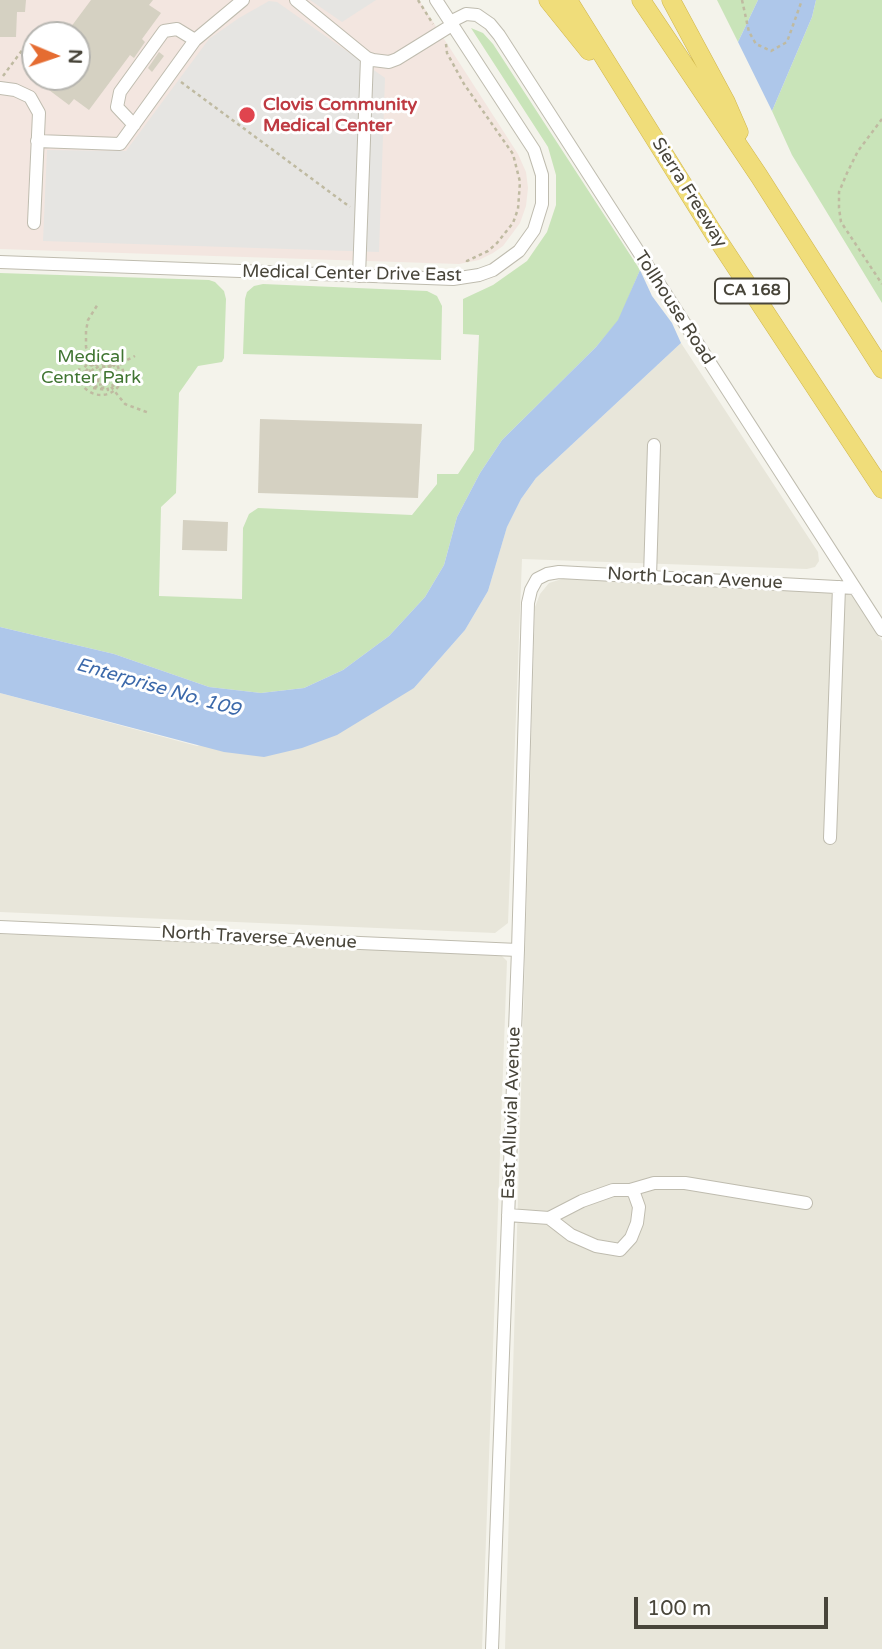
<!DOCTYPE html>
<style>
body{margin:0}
#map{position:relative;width:882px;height:1649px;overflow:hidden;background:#f4f3eb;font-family:"Varela Round",sans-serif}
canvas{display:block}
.north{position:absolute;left:21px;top:21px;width:70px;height:70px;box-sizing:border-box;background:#fff;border:2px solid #b6b5b0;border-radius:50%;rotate:92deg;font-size:19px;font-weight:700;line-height:28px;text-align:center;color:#48453a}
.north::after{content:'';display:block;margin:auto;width:24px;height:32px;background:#e56c31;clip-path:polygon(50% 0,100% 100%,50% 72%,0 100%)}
.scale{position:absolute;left:634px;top:1597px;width:194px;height:32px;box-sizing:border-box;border:4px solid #48453a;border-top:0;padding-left:9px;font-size:21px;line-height:24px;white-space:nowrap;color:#48453a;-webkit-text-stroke:5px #fff;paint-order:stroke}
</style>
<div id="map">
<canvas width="882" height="1649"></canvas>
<div class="north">N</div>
<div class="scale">100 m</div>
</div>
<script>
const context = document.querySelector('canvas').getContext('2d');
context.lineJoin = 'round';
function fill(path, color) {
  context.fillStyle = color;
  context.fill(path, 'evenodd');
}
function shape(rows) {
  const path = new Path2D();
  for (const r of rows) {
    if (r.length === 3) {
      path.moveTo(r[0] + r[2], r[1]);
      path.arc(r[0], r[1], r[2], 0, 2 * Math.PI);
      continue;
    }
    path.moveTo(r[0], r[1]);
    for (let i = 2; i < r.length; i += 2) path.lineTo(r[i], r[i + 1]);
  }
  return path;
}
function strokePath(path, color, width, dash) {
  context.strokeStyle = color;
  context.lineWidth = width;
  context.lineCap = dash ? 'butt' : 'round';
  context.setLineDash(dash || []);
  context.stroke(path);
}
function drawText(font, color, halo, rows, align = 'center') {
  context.font = font + ' "Varela Round",sans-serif';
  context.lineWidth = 6;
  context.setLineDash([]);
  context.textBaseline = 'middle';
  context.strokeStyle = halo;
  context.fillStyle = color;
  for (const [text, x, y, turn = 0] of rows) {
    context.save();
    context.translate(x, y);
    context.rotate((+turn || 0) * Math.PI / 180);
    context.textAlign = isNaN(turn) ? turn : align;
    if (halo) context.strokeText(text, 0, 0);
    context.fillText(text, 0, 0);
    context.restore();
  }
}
const residential = shape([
 [681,343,818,552,819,561,815,567,807,569,522,559,508,923,495,933,0,912,0,693,197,746,414,688,465,630,488,591,507,527,521,499,536,478],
 [565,578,851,594,882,641,882,1649,505,1649,535,607,540,594,549,583],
 [0,934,501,955,507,961,482,1649,0,1649]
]);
const medical = shape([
 [0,0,419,0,518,154,526,172,528,188,526,206,520,223,503,246,493,253,479,260,459,264,0,249],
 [35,35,77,35,77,77,35,77]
]);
const green = shape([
 [717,0,758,0,738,42],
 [816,0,882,0,882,303,792,155,772,111,812,17],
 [471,28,483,33,493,44,640,270,619,320,596,347,502,440,480,473,457,517,444,565,425,597,389,636,343,670,304,688,261,693,209,687,114,654,0,627,0,273,209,280,215,282,224,291,226,299,224,358,222,362,198,366,179,393,176,493,161,507,159,596,242,599,243,528,249,514,258,508,412,515,437,484,437,474,458,474,474,450,479,335,463,334,463,299,493,285,527,261,547,232,556,205,556,175,548,147],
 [263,284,427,291,437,296,442,306,441,360,243,354,245,299,247,292,254,286]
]);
const parking = shape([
 [310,0,376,0,342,22],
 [269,1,277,2,385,78,379,252,43,241,47,150,126,151,209,39,239,18]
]);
const water = shape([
 [758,0,816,0,812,17,772,111,738,42],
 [640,270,652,296,672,323,681,343,536,478,521,499,507,527,488,591,465,630,414,688,337,735,302,748,264,757,224,752,0,693,0,627,114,654,209,687,261,693,304,688,343,670,389,636,425,597,444,565,457,517,480,473,502,440,596,347,618,320]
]);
const building = shape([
 [0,0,26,0,25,12,17,12,16,37,0,37],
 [91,0,153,0,149,5,161,13,142,39,145,42,134,58,130,55,89,110,74,99,69,105,49,90,53,85,42,77,77,77,77,35,65,35],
 [159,52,164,56,152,72,148,68],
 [260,419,422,424,418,498,258,493],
 [183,520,228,522,227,551,182,550]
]);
const path = shape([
 [418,0,433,24],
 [742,0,749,32,756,44,771,51,787,42,802,0],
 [446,44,447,53,464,84,513,154,520,182,518,209,513,223,497,243,488,251,467,261,467,265],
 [3,76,26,45],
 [181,82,350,207],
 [882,119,858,151,847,173,839,192,839,208,841,222,882,284],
 [101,373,22],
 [89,355,86,347,86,331,88,320,98,304],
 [121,363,135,356],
 [101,373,3.5],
 [105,374,108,376,109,374,106,367,99,366,95,369,96,378,100,380,106,379,107,381,101,383,93,378,91,372,97,364,107,364,111,369,109,379,113,386,117,382,119,370,117,364,108,356,96,356,91,359,84,368,85,379,92,388,108,390,107,387,101,388,91,385,86,371,95,359,109,360,116,368,114,382,112,367,102,360,91,366,89,374,91,381,98,385,108,383,125,404,149,413]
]);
const minor = shape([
 [296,0,367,58,373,60,389,62,397,59,452,25],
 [450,22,466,14,477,15,490,24,499,35,882,630],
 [0,88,15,90,30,97,39,113,34,223],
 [134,125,117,107,120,92,164,31,177,29,195,40],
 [37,141,120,144,195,40,243,0],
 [0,262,453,279,479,275,493,270,519,251,534,230,542,204,542,175,534,150,436,0],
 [359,276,367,58],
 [650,577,654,445],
 [830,838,839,587],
 [0,927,518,950],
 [630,1190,654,1183,685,1183,806,1203],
 [508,1215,549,1218,571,1235,596,1246,620,1250,631,1238,637,1223,639,1207,634,1193,630,1190,613,1190,582,1201,549,1218],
 [492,1649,518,950,528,603,531,590,537,579,547,574,559,572,855,588]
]);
const highway = shape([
 [548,0,589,51],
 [568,0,714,234,882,489],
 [641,0,759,176,882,369],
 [671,0,726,102,739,132]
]);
const markers = [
 [247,115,9,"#e0444e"]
];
const shields = [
 [752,291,74]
];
const shieldNames = [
 ["CA 168",752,291]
];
const healthNames = [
 ["Clovis Community",263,105],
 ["Medical Center",263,126]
];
const streetNames = [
 ["Sierra Freeway",689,193,58],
 ["Medical Center Drive East",352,274,1],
 ["Tollhouse Road",674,308,57],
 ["North Locan Avenue",695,579,3],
 ["North Traverse Avenue",259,938,3],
 ["East Alluvial Avenue",512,1113,-88]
];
const parkNames = [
 ["Medical",91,357],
 ["Center Park",91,378]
];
const waterNames = [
 ["Enterprise No. 109",158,688,16]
];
fill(residential, '#e8e6da');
fill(medical, '#f3e6e0');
fill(green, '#c9e4b9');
fill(parking, '#e6e5e2');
fill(water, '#aec7ea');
fill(building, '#d5d1c2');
strokePath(minor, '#bfbcaf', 14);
strokePath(highway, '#cfb54b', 19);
strokePath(path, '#bfbaa1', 2.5, [3.5, 3.5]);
strokePath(minor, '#fff', 12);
strokePath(highway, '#f0dd7a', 18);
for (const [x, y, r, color] of markers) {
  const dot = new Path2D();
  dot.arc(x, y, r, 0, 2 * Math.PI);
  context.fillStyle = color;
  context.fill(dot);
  strokePath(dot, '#fff', 2.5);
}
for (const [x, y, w] of shields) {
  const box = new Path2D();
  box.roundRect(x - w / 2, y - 12.5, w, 25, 5);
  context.fillStyle = '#fff';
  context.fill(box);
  strokePath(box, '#48453a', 2);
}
drawText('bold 16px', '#48453a', null, shieldNames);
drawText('bold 18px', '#be3a42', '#fff', healthNames, 'left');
drawText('18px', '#48453a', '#fff', streetNames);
drawText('18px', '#407532', '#fff', parkNames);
drawText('italic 19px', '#3c69aa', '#fff', waterNames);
</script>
